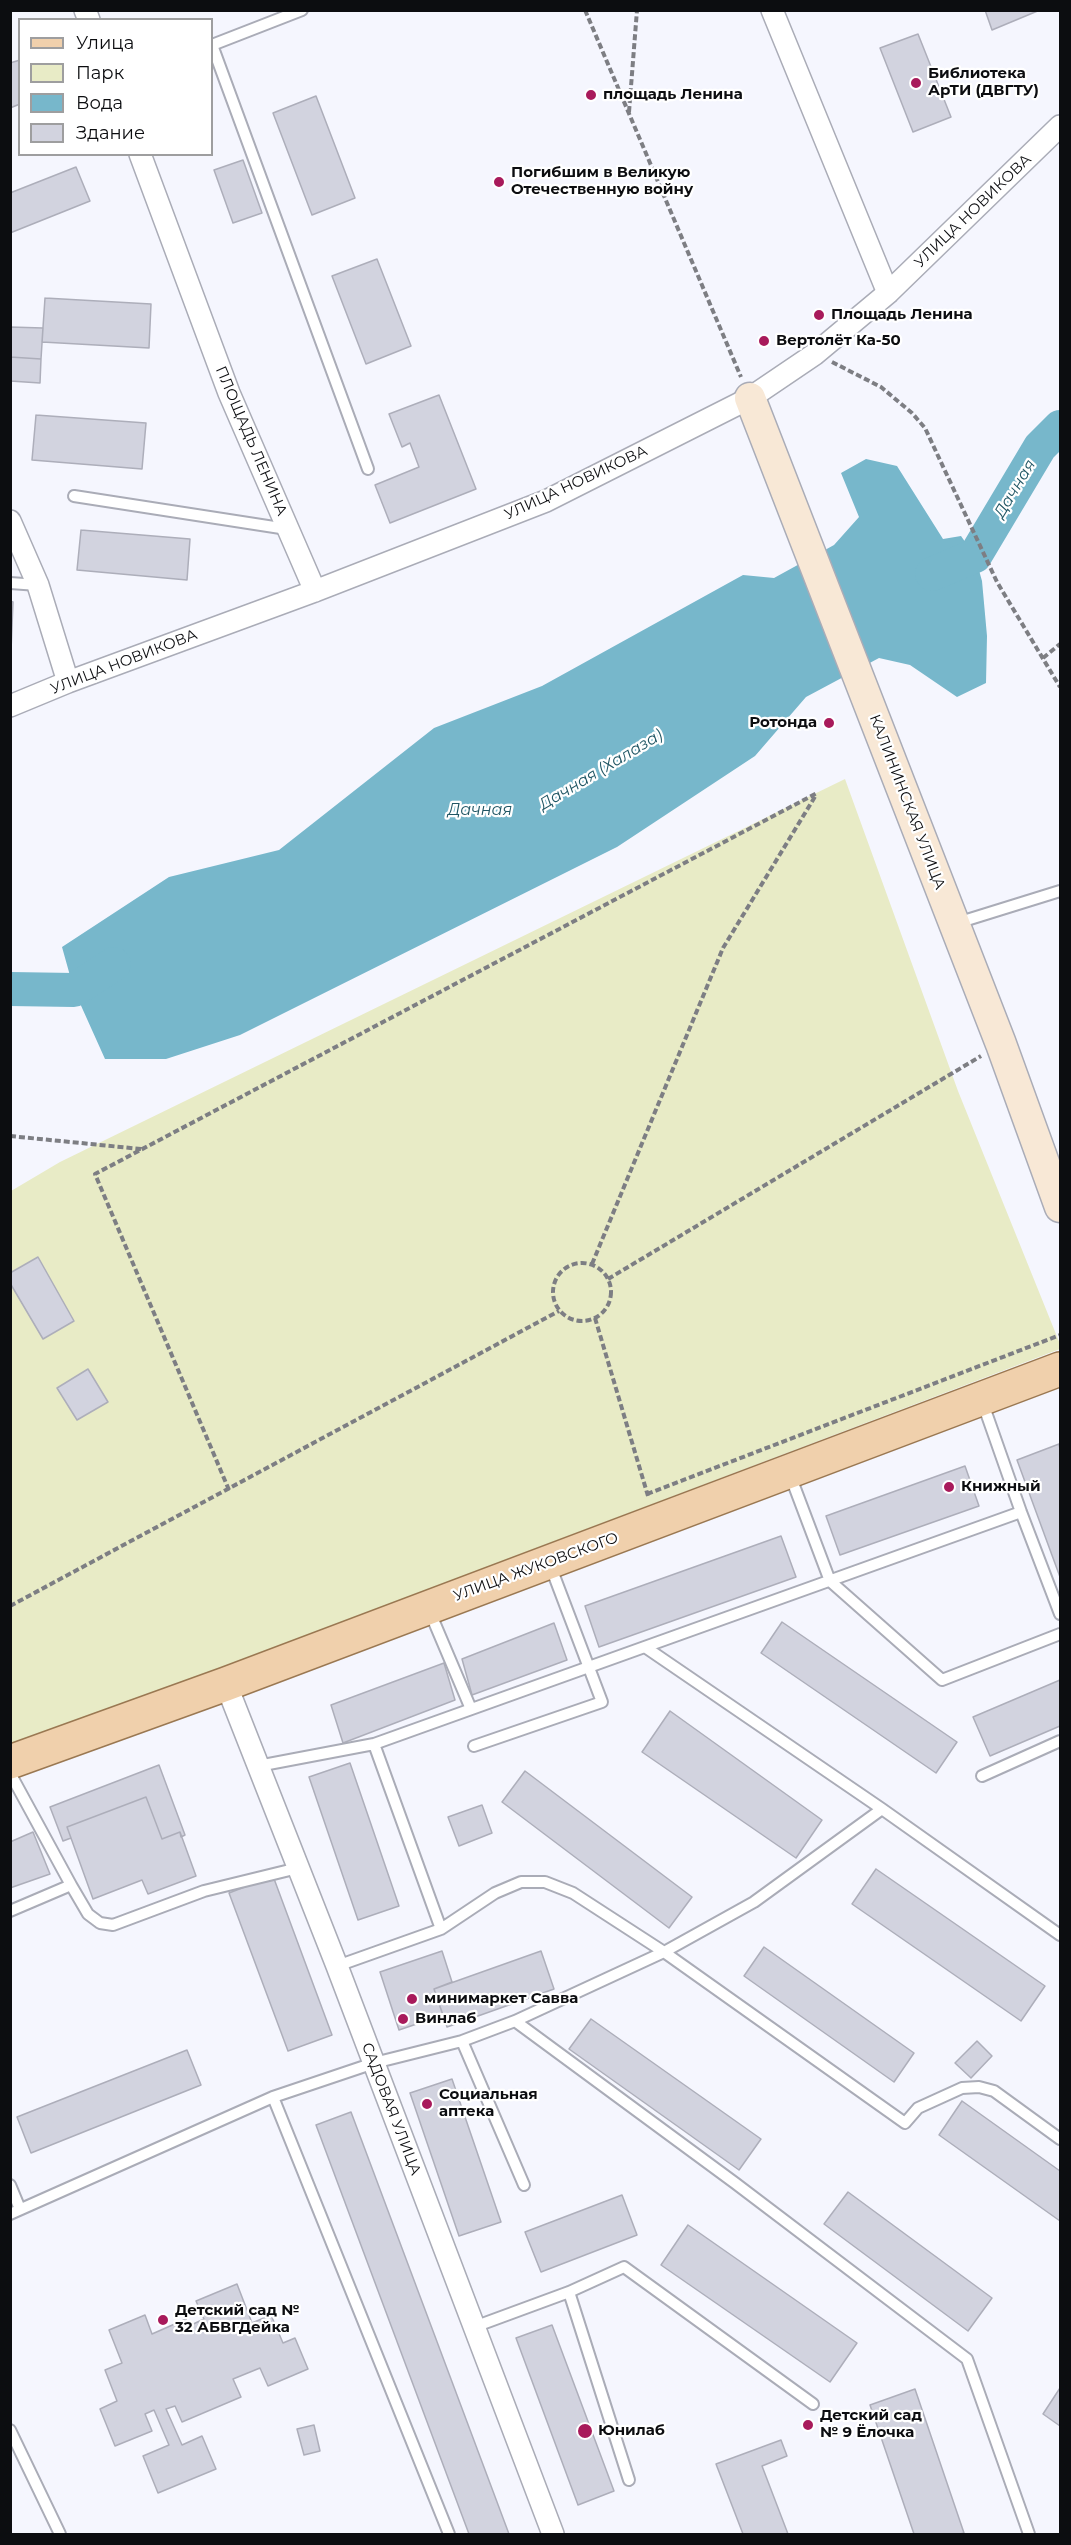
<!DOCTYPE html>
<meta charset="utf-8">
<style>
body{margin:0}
#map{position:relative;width:1071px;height:2545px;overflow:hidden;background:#f5f6fe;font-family:Montserrat,sans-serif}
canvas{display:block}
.frame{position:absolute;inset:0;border:12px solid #0c0d10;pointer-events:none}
.legend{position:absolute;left:18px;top:18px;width:195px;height:138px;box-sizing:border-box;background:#fff;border:2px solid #9e9e9f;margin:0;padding:8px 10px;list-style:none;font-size:18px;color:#0c0d10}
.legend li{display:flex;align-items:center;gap:12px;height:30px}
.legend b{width:30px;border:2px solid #9e9e9f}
</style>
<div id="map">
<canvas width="1071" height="2545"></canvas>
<div class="frame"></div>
<ul class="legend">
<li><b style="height:8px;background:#f0d0ac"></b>Улица</li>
<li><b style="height:16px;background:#e8ebc6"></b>Парк</li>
<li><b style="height:16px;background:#77b7cb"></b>Вода</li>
<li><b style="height:16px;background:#d2d3df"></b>Здание</li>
</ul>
</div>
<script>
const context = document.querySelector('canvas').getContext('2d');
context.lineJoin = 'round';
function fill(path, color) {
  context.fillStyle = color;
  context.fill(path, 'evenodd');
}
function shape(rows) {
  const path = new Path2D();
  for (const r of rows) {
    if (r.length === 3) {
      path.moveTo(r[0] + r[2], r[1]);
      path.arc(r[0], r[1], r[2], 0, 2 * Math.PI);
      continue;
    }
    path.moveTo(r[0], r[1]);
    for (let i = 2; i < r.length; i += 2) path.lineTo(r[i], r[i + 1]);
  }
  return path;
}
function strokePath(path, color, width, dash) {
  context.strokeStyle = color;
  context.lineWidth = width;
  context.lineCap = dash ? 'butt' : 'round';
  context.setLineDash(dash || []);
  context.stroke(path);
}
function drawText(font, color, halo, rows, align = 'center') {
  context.font = font + ' Montserrat,sans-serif';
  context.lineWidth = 4.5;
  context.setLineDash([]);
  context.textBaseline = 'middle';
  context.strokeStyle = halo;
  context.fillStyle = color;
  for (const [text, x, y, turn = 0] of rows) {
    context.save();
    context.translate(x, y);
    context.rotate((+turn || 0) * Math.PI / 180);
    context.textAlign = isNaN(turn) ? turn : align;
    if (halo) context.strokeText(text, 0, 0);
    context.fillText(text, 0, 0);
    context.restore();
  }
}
const green = shape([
 [845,779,958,1091,1060,1344,1060,1349,11,1748,11,1191,60,1162]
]);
const water = shape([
 [866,459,897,466,943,539,961,536,975,556,982,581,987,636,986,683,957,697,910,665,879,658,806,697,755,756,617,847,240,1035,166,1059,105,1059,74,990,62,947,169,877,279,850,434,728,542,686,743,575,774,578,834,545,859,517,841,473]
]);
const river = shape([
 [932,574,975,556,1040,447,1060,427],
 [10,989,74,990,114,964]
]);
const building = shape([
 [985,10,1040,10,992,30,985,10],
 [918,34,951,117,913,132,880,48,918,34],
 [20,60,20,104,10,108,10,63,20,60],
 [316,96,355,198,312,215,273,113,316,96],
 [243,160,262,213,233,223,214,170,243,160],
 [76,167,90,201,10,233,10,193,76,167],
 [377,259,411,346,366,364,332,276,377,259],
 [45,298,151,304,149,348,42,342,45,298],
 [10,327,43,328,41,359,10,357,10,327],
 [10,357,41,359,40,383,10,381,10,357],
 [439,395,476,489,390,523,375,485,419,467,410,443,402,447,389,414,439,395],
 [36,415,146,423,142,469,32,460,36,415],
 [81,530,190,539,187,580,77,570,81,530],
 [10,601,13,602,11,651,10,651,10,601],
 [38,1257,74,1321,43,1339,10,1283,10,1273,38,1257],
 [88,1369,108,1402,77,1420,57,1388,88,1369],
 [1059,1444,1060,1449,1060,1577,1017,1460,1059,1444],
 [965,1466,979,1506,840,1555,826,1516,965,1466],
 [781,1536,796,1577,599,1647,585,1606,781,1536],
 [782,1622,957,1742,936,1773,761,1653,782,1622],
 [554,1623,567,1660,472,1695,462,1659,554,1623],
 [444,1663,455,1700,343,1743,331,1705,444,1663],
 [1060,1680,1060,1726,990,1756,973,1717,1060,1680],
 [670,1711,822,1820,796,1858,642,1752,670,1711],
 [350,1763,399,1906,358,1920,309,1777,350,1763],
 [159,1765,185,1835,181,1837,180,1832,162,1839,146,1797,67,1827,71,1838,63,1841,50,1807,159,1765],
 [525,1771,692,1897,669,1928,502,1802,525,1771],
 [146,1797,162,1839,180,1832,196,1876,148,1894,142,1880,93,1899,67,1827,146,1797],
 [482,1805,492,1833,459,1846,448,1817,482,1805],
 [33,1832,50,1874,10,1888,10,1842,33,1832],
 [876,1869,1045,1986,1021,2021,852,1904,876,1869],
 [273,1876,332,2035,288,2051,229,1893,273,1876],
 [764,1947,914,2053,894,2082,744,1976,764,1947],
 [442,1951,452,1982,434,1989,443,2015,399,2030,380,1972,442,1951],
 [541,1951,554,1989,447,2027,434,1989,541,1951],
 [591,2019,761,2139,739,2170,569,2049,591,2019],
 [977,2041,992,2056,971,2078,955,2063,977,2041],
 [187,2050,201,2085,31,2153,17,2117,187,2050],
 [452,2079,501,2222,459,2236,410,2093,452,2079],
 [962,2101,1060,2171,1060,2221,939,2135,962,2101],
 [351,2112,509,2534,469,2534,316,2125,351,2112],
 [848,2192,992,2298,968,2331,824,2224,848,2192],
 [622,2195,637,2235,541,2272,525,2232,622,2195],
 [688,2225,857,2343,830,2382,661,2265,688,2225],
 [237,2284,252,2323,271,2315,283,2343,295,2338,308,2369,268,2386,260,2368,233,2379,241,2397,182,2422,175,2406,166,2409,182,2445,202,2436,216,2469,158,2493,143,2456,169,2445,154,2410,145,2414,152,2431,115,2446,100,2409,117,2401,105,2370,122,2363,109,2330,145,2315,152,2334,186,2319,189,2326,204,2319,196,2301,237,2284],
 [552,2325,614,2491,578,2505,516,2338,552,2325],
 [1060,2388,1060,2426,1043,2414,1060,2388],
 [915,2389,964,2533,960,2534,914,2534,870,2405,915,2389],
 [314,2425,320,2451,304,2455,297,2429,314,2425],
 [781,2440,787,2456,762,2466,788,2534,743,2534,716,2464,781,2440]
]);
const path = shape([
 [585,10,741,377],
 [629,112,637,10],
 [832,362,881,387,912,413,925,428,997,582,1060,687],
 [1043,658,1060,644],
 [10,1136,141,1149],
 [582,1292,29],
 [592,1264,723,948,816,795],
 [608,1279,981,1056],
 [595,1318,648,1496],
 [229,1490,95,1174,817,793],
 [647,1494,1060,1335],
 [10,1606,559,1311]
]);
const lane = shape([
 [302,10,212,45,368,469],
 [74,496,287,529],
 [10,583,38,585],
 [957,923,1060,891],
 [982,1401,1021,1512,1060,1614],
 [790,1475,830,1581,942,1680,1060,1634],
 [429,1610,471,1709],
 [645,1647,882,1809,1060,1935],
 [374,1744,441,1929],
 [474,1746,602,1702,550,1565],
 [258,1766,374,1744,1021,1512],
 [10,1773,71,1885],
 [982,1776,1060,1741],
 [10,1911,71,1885,88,1914,100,1923,113,1925,204,1891,298,1868],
 [337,1966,441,1929,495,1893,521,1882,545,1882,573,1893,664,1952,905,2123,918,2108,962,2088,979,2087,994,2091,1060,2139],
 [515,2021,735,2183,967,2359,1029,2534],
 [462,2041,524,2185],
 [273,2097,449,2534],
 [10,2185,20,2209],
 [10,2214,273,2097,374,2063,462,2041,515,2021,664,1952,754,1902,882,1809],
 [569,2292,629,2480],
 [474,2327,569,2292,624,2267,813,2404],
 [10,2430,60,2534]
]);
const street = shape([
 [85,10,89,20],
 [772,10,888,293],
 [140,154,229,393,315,591],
 [10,521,38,585,68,682],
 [10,706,68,682,315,591,546,501,750,398,815,354,888,293,1060,126],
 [226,1684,337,1966,553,2534]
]);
const secondary = shape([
 [750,398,1001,1044,1060,1207]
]);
const primary = shape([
 [10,1762,226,1684,1060,1369]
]);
const markers = [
 [916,83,6,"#a81a5b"],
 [591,95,6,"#a81a5b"],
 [499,182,6,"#a81a5b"],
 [819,315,6,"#a81a5b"],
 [764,341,6,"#a81a5b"],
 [829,723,6,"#a81a5b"],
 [949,1487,6,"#a81a5b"],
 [412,1999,6,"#a81a5b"],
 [403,2019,6,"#a81a5b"],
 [427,2104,6,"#a81a5b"],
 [163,2320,6,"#a81a5b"],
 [808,2425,6,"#a81a5b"],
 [585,2431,8,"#a81a5b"]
];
const poiNames = [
 ["Библиотека",928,74],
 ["АрТИ (ДВГТУ)",928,91],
 ["площадь Ленина",603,95],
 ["Погибшим в Великую",511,173],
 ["Отечественную войну",511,190],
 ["Площадь Ленина",831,315],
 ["Вертолёт Ка-50",776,341],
 ["Ротонда",817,723,"right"],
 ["Книжный",961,1487],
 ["минимаркет Савва",424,1999],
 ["Винлаб",415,2019],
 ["Социальная",439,2095],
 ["аптека",439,2112],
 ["Детский сад №",175,2311],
 ["32 АБВГДейка",175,2328],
 ["Детский сад",820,2416],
 ["№ 9 Ёлочка",820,2433],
 ["Юнилаб",598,2431]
];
const streetNames = [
 ["УЛИЦА НОВИКОВА",973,211,-44],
 ["ПЛОЩАДЬ ЛЕНИНА",251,441,67],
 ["УЛИЦА НОВИКОВА",576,483,-25],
 ["УЛИЦА НОВИКОВА",124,662,-21],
 ["КАЛИНИНСКАЯ УЛИЦА",907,802,69],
 ["УЛИЦА ЖУКОВСКОГО",536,1567,-20],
 ["САДОВАЯ УЛИЦА",391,2109,69]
];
const waterNames = [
 ["Дачная",1015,489,-59],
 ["Дачная (Халаза)",601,770,-31],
 ["Дачная",480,810]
];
fill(green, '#e8ebc6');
fill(water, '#77b7cb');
strokePath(river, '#77b7cb', 34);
fill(building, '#d2d3df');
strokePath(building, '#adaeba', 1.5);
strokePath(lane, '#aaacb7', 14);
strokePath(street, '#aaacb7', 24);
strokePath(secondary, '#aaacb7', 33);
strokePath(primary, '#9a7852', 36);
strokePath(path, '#7d7e83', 4, [6, 3]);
strokePath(lane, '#fff', 10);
strokePath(street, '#fff', 21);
strokePath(secondary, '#f8e8d6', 30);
strokePath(primary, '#f0d0ac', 33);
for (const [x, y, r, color] of markers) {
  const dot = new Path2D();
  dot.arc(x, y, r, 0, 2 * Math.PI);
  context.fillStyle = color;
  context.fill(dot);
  strokePath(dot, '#fff', 2);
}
drawText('bold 15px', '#0c0d10', '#fff', poiNames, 'left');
drawText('15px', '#0c0d10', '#fff', streetNames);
drawText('italic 16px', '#205664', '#fff', waterNames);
</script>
